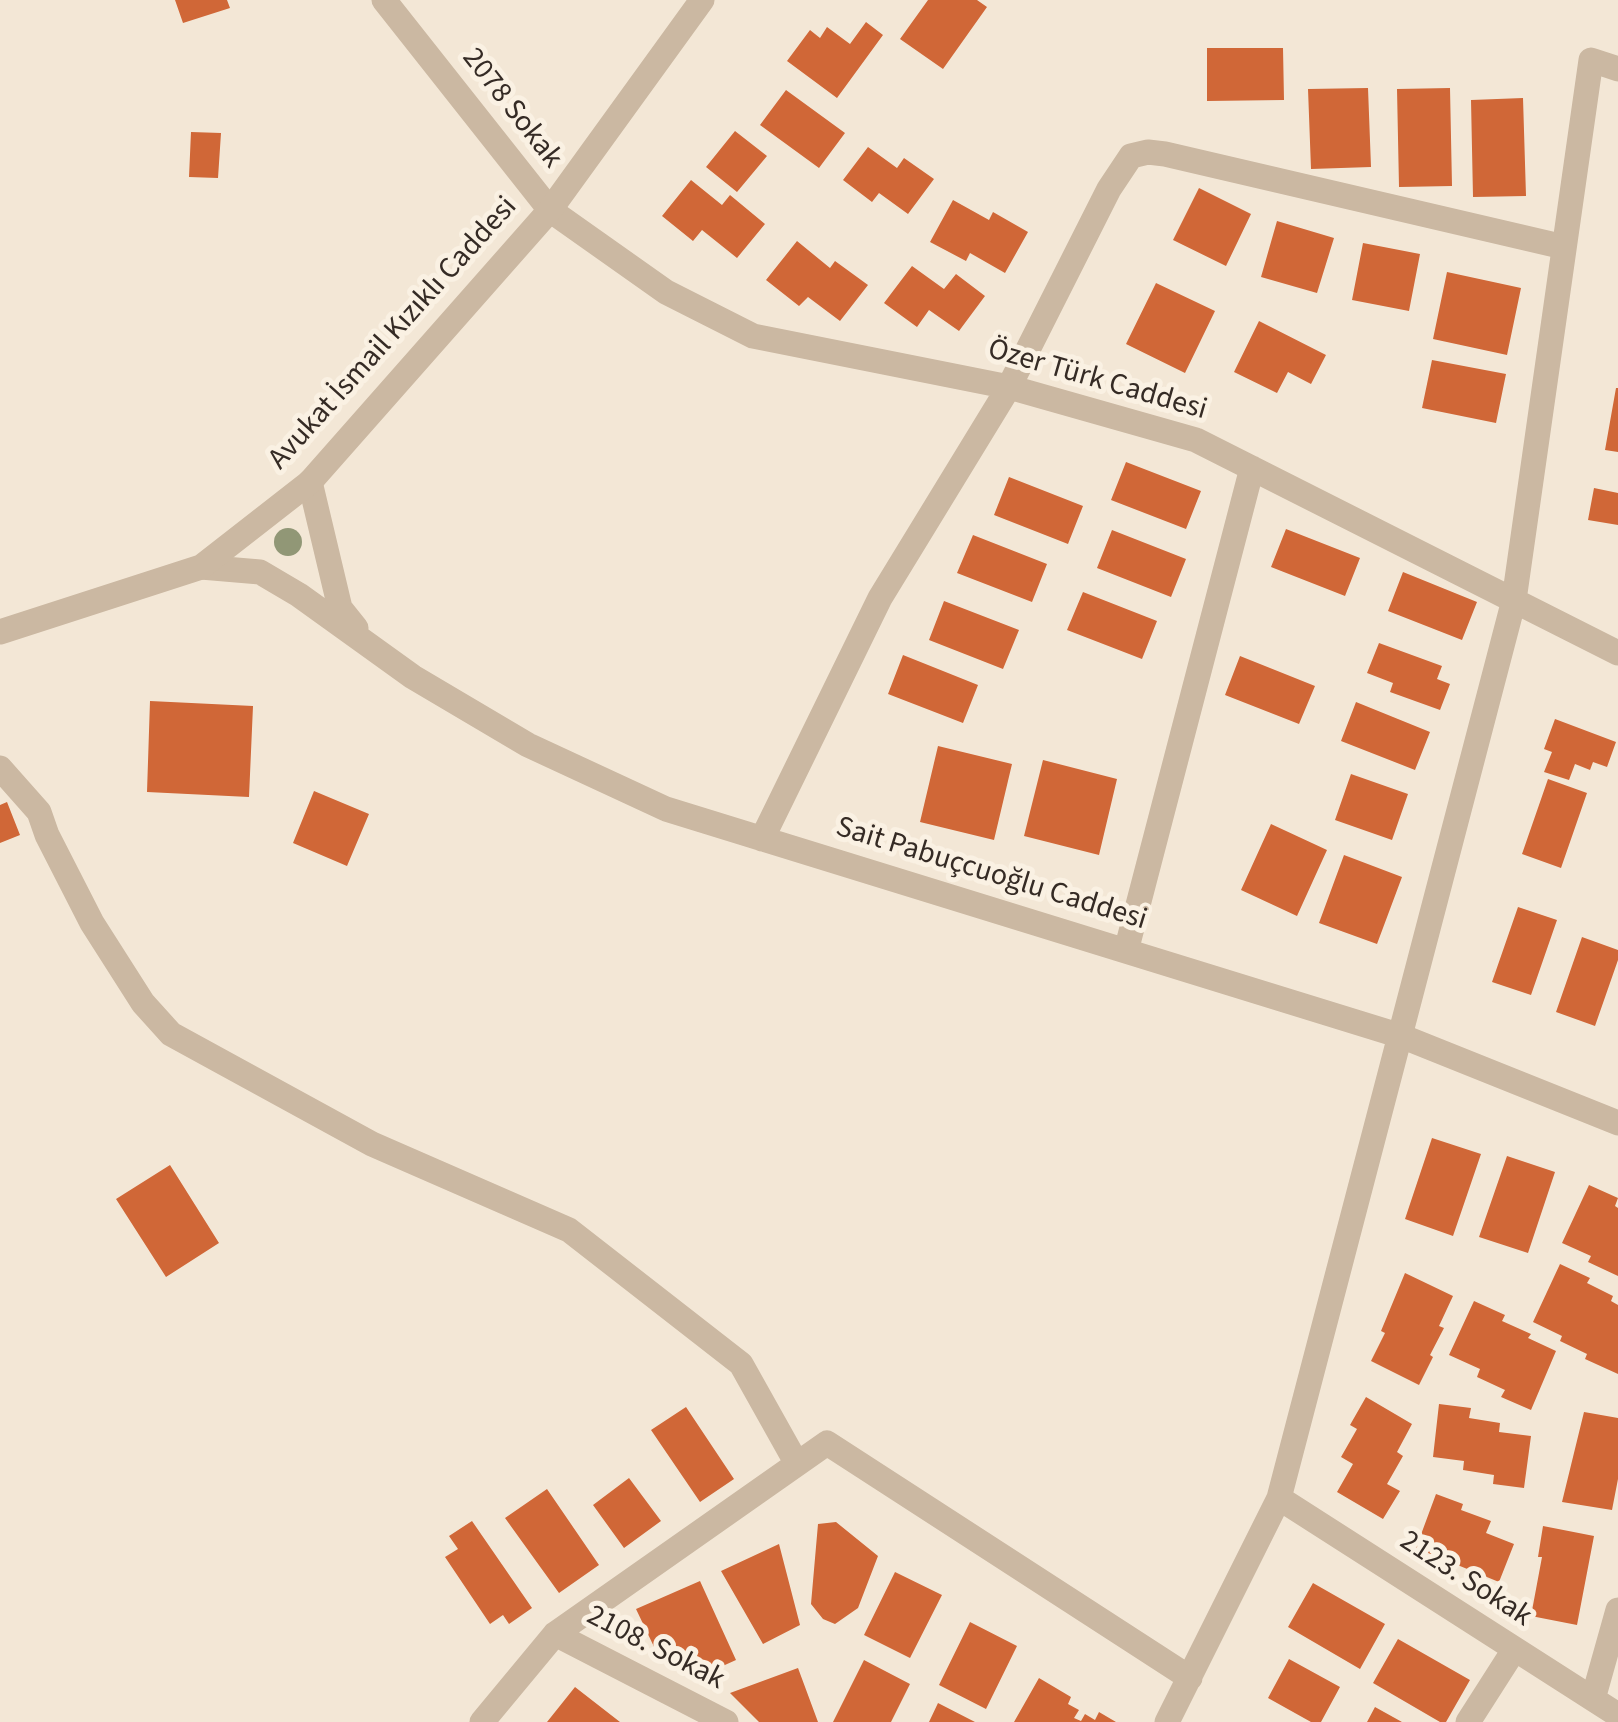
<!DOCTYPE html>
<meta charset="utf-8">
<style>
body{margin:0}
canvas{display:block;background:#f3e7d6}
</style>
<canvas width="1618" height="1722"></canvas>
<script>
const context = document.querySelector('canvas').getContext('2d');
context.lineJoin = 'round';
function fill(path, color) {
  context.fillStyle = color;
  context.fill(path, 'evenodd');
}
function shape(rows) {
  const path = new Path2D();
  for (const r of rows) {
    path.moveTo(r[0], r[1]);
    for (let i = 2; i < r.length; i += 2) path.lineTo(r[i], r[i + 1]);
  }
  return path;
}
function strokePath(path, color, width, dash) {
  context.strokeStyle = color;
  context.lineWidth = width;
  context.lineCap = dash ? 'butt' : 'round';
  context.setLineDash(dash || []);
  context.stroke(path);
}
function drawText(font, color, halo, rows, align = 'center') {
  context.font = font + ' "Source Sans 3",sans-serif';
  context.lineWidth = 10;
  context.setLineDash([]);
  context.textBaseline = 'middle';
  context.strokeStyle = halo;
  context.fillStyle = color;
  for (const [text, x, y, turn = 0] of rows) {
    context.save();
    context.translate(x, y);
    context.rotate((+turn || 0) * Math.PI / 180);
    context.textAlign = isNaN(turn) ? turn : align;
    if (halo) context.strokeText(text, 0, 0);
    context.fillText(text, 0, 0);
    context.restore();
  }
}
const building = shape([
 [175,0,227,0,230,8,183,23],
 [928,0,977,0,987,7,943,69,900,39],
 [866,22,883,35,837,98,787,61,810,30,820,38,827,27,850,44],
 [1207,48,1283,48,1284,100,1207,101],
 [1368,88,1371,167,1311,169,1308,89],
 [1450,88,1452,186,1399,187,1397,89],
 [786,90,845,133,819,168,760,125],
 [1523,98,1526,196,1473,197,1471,100],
 [735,131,767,156,737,192,706,167],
 [191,132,221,133,218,178,189,177],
 [868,147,897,168,904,158,934,179,908,214,879,193,872,202,843,180],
 [691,180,722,205,730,195,765,224,737,258,702,230,693,241,662,216],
 [1199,188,1251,214,1226,266,1173,240],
 [953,200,989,220,993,212,1028,232,1005,273,970,253,966,261,930,242],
 [1277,221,1334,238,1317,293,1261,277],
 [797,241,830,268,835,261,868,285,840,321,808,297,799,306,766,280],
 [1363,243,1420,254,1409,311,1352,300],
 [912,266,944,289,956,274,985,296,959,331,929,310,917,327,884,303],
 [1447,272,1521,288,1507,355,1433,339],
 [1156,283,1215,311,1185,373,1126,344],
 [1259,321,1326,355,1311,384,1288,372,1277,393,1234,372],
 [1432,360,1506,374,1496,423,1422,408],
 [1616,388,1618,388,1618,452,1605,450],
 [1126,462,1201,491,1186,529,1111,500],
 [1009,477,1083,506,1068,544,994,515],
 [1594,488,1618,493,1618,525,1588,520],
 [1286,529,1360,558,1345,596,1271,567],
 [1112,530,1186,559,1171,597,1097,568],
 [973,535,1047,564,1032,602,957,573],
 [1403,572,1477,602,1462,640,1388,611],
 [1083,592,1157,621,1142,659,1067,630],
 [944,601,1019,630,1003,669,929,640],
 [1379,643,1442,666,1437,679,1450,684,1440,710,1390,692,1393,683,1367,673],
 [903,655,978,685,963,723,888,694],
 [1240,656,1315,686,1299,724,1225,695],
 [150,701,253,706,249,797,147,792],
 [1356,702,1430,732,1415,770,1341,741],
 [1555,719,1616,742,1607,767,1593,762,1590,770,1575,764,1569,780,1544,772,1552,752,1544,749],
 [938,746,1012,764,994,840,920,822],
 [1043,760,1117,779,1099,855,1024,836],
 [1351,774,1408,794,1392,840,1335,820],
 [1548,779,1587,793,1561,868,1522,854],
 [314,791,369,814,347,866,293,843],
 [7,802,20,835,0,843,0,805],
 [1271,824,1327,850,1297,916,1241,890],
 [1344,855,1402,877,1377,944,1319,923],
 [1518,907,1557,920,1531,995,1492,982],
 [1582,937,1618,950,1618,960,1595,1026,1556,1012],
 [1432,1138,1481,1154,1453,1236,1405,1219],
 [1507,1156,1555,1172,1528,1253,1479,1237],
 [170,1165,219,1243,166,1277,116,1199],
 [1589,1185,1618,1198,1615,1206,1618,1208,1618,1276,1588,1262,1591,1256,1562,1243],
 [1560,1264,1590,1278,1587,1283,1613,1296,1611,1301,1618,1305,1618,1374,1585,1359,1587,1354,1560,1341,1562,1336,1533,1322],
 [1405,1273,1453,1296,1439,1326,1444,1328,1430,1355,1433,1357,1419,1385,1371,1361,1385,1333,1381,1331],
 [1474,1301,1505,1315,1502,1321,1531,1334,1528,1338,1556,1351,1531,1410,1501,1397,1505,1390,1477,1377,1480,1369,1449,1355],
 [1366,1397,1412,1424,1397,1452,1403,1456,1387,1484,1400,1491,1383,1519,1337,1492,1353,1464,1341,1457,1357,1429,1350,1425],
 [1439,1404,1471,1408,1469,1418,1500,1423,1499,1432,1531,1436,1524,1488,1493,1484,1494,1475,1463,1470,1464,1461,1433,1457],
 [686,1407,734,1479,700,1502,651,1430],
 [1584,1412,1618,1418,1618,1479,1612,1510,1562,1502],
 [629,1478,661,1521,624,1548,593,1505],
 [547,1489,599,1565,559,1593,505,1518],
 [1436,1494,1463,1504,1461,1510,1491,1521,1486,1533,1514,1544,1499,1582,1416,1548],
 [472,1521,532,1608,509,1624,503,1615,490,1624,445,1557,458,1549,449,1536],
 [836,1522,878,1556,858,1608,835,1624,823,1619,811,1604,818,1524],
 [1543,1526,1594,1536,1577,1625,1531,1616,1542,1557,1538,1557],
 [779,1544,800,1625,763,1644,721,1571],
 [895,1572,942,1595,910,1658,864,1635],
 [700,1581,736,1660,696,1678,668,1646,656,1651,636,1609],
 [1313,1583,1385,1624,1360,1669,1288,1627],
 [970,1622,1017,1646,986,1709,939,1685],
 [1398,1639,1470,1680,1446,1722,1440,1722,1373,1683],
 [1289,1659,1340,1687,1321,1722,1311,1722,1268,1698],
 [864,1660,910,1684,891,1722,833,1722],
 [798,1668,818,1722,759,1722,730,1693],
 [1039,1678,1071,1697,1068,1704,1079,1710,1074,1718,1081,1721,1085,1714,1095,1720,1099,1712,1116,1722,1014,1722],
 [575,1687,620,1722,547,1722],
 [938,1703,975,1722,929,1722],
 [1375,1707,1402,1722,1367,1722]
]);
const minor = shape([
 [384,0,550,210,666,292,753,336,1009,387,1196,440,1618,653],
 [310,482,340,608,356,628],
 [201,567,260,572,299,595,413,677,528,745,666,809,1401,1036,1618,1123],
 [0,768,39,812,47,835,92,923,143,1003,171,1034,372,1144,569,1230,741,1364,797,1464],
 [762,839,880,598,1009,387,1109,189,1131,156,1148,152,1165,154,1564,247],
 [1126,951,1252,468],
 [1279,1498,1618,1715],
 [555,1634,726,1722],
 [1593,1699,1618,1610],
 [482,1722,555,1634,827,1443,1190,1678],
 [1167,1722,1279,1498,1514,600,1591,60,1618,69],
 [1468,1722,1514,1650]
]);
const tertiary = shape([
 [0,632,201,567,310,482,550,210,702,0]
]);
const trees = [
 [288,542]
];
const streetNames = [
 ["2078 Sokak",511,109,52],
 ["Avukat İsmail Kızıklı Caddesi",394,334,-48],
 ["Özer Türk Caddesi",1097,381,16],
 ["Sait Pabuçcuoğlu Caddesi",991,875,17],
 ["2123. Sokak",1465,1580,33],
 ["2108. Sokak",655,1649,27]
];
fill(building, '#d06737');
strokePath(minor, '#cbb8a2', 25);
strokePath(tertiary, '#cbb8a2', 25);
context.fillStyle = '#919776';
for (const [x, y] of trees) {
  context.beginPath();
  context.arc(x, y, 14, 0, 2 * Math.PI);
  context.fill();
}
drawText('30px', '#352b25', '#faf1e3', streetNames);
</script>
